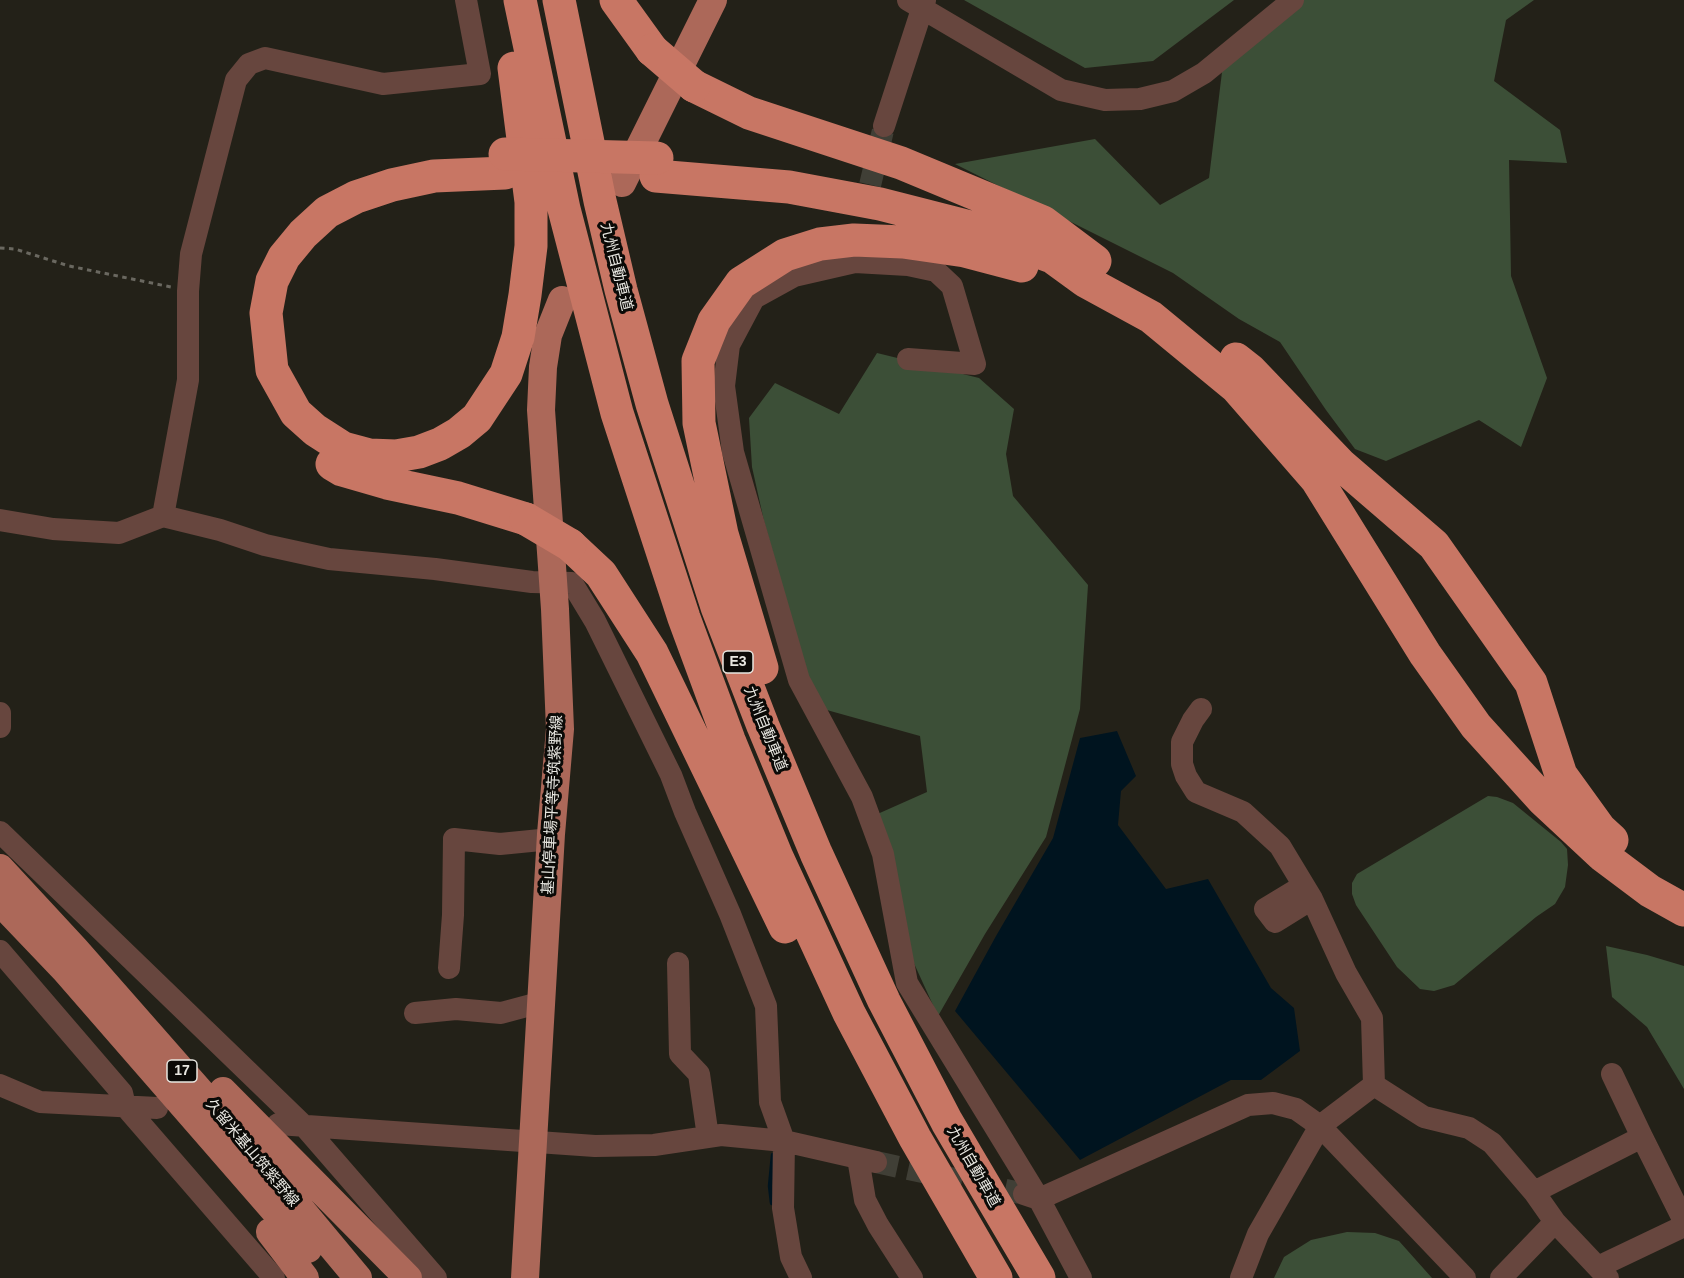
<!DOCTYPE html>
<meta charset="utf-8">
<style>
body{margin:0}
canvas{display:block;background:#232118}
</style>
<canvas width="1684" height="1278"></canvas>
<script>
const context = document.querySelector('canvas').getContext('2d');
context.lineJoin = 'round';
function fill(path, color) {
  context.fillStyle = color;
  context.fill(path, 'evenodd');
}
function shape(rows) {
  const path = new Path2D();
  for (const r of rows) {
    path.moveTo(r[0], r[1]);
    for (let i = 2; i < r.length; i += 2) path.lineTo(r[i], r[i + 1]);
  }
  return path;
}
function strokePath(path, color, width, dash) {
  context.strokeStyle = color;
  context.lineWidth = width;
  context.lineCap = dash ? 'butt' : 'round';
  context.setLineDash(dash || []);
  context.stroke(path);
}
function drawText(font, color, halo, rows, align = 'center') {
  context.font = font + ' Arial,"Noto Sans JP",sans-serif';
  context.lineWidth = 6;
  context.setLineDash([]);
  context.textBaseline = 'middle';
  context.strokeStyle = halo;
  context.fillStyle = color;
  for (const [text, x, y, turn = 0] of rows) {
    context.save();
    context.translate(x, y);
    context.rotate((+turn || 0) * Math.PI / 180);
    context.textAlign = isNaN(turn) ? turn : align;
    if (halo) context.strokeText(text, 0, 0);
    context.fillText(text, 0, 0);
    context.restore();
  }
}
const green = shape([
 [964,0,1234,0,1153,61,1085,68],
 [1302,0,1534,0,1506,20,1494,81,1560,130,1567,163,1509,160,1511,276,1547,378,1521,447,1479,420,1386,461,1355,449,1326,410,1280,342,1239,319,1173,273,955,164,1095,139,1160,205,1209,178,1223,64],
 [877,353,979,378,1014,409,1006,454,1013,496,1088,585,1080,709,1046,837,985,934,938,1016,902,937,873,816,927,792,920,736,816,707,764,521,752,467,749,418,775,383,839,414],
 [1488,796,1497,797,1513,803,1561,842,1567,849,1568,865,1565,887,1555,904,1536,917,1454,985,1434,991,1420,989,1397,967,1356,905,1352,894,1352,883,1357,874],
 [1606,946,1647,955,1684,966,1684,1089,1647,1027,1612,997],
 [1347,1232,1375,1233,1399,1241,1432,1278,1274,1278,1284,1257,1311,1240]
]);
const water = shape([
 [1117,731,1136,776,1121,791,1118,825,1166,889,1208,879,1271,988,1294,1008,1300,1051,1261,1080,1231,1080,1080,1160,955,1011,996,936,1053,838,1080,738]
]);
const stream = shape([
 [772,1203,770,1186,773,1155]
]);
const minorTunnel = shape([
 [855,249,884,126],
 [876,1162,1020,1193]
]);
const path = shape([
 [0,248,15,249,69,266,171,287]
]);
const minor = shape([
 [908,0,1061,90,1105,100,1140,99,1173,91,1204,73,1293,0],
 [884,126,925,0],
 [908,359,975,364,952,286,936,271,908,265,855,262,794,276,754,298,729,345,724,386,733,452,799,680,862,797,883,854,907,983,1039,1199,1081,1278],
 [163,516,188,380,188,291,191,254,236,80,249,64,265,58,383,84,480,74,466,0],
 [0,520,53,529,119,533,163,516,220,530,265,545,329,559,435,569,532,582,572,583,595,621,671,775,685,812,730,914,766,1006,770,1102,784,1141,783,1208,791,1257,801,1278],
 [1201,709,1193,720,1182,742,1182,764,1186,776,1196,792,1243,812,1280,846,1312,899,1346,973,1372,1018,1374,1085,1320,1126,1258,1234,1241,1278],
 [0,713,0,727],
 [0,832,305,1127,436,1278],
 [1303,886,1265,909,1275,922,1312,899],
 [0,951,122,1093,125,1106,274,1278],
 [678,963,680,1054,699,1074,708,1137],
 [449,968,453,915,454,839,500,844,551,839],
 [415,1013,456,1009,501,1013,542,1002],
 [1612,1074,1642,1137],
 [0,1085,40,1102,157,1108],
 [1374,1085,1424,1117,1469,1128,1492,1143,1534,1192,1555,1222,1608,1278],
 [278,1124,595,1146,654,1145,721,1135,784,1141,876,1162],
 [858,1158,865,1200,878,1225,912,1278],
 [1534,1192,1642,1137,1684,1221],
 [1024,1194,1039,1199,1248,1105,1273,1103,1296,1109,1320,1126,1465,1278],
 [1598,1267,1684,1226],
 [1501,1278,1555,1222]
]);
const major = shape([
 [622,183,713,0],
 [0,868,75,949,248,1146,358,1278],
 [0,902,65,970,308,1249],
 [223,1091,408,1278],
 [270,1232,305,1278],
 [525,1278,551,834,560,729,555,609,541,410,543,367,548,335,562,300]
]);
const highway = shape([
 [520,0,564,209,617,413,684,618,729,740,777,857,849,1013,915,1138,996,1278],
 [559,0,600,201,621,290,652,404,717,607,763,726,816,853,884,1001,947,1122,1039,1278],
 [616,0,652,50],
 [694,86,749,113,901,163,1043,222,1095,261],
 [505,173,434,176,392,185,356,197,327,212,303,234,284,257,272,281,266,313,272,370,296,413,315,430,343,448,369,455,396,456,419,452,440,444,459,433,477,418,506,374,518,337,525,295,531,246,531,202,514,68],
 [656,176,789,187,880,204,970,227,1052,257,1085,281,1151,317,1236,387,1317,480,1425,654,1476,726,1543,800,1602,855,1650,891,1684,910],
 [1236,359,1250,370,1340,464,1434,545,1531,683,1561,775,1600,829,1612,840],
 [332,464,342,470,387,483,458,498,526,519],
 [570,545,601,574,652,653,785,927],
 [762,668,722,534,699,423,698,361,714,321,741,283,785,255,820,244,854,240,903,242,965,251,1022,266]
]);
const highwayBridge = shape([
 [652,50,694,86],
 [505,154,657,158],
 [526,519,570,545]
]);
const shields = [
 [738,662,30],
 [182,1071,30]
];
const shieldNames = [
 ["E3",738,662],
 ["17",182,1071]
];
const streetNames = [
 ["九州自動車道",616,267,76],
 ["九州自動車道",765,729,68],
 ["基山停車場平等寺筑紫野線",553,805,-87],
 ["久留米基山筑紫野線",252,1153,50],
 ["九州自動車道",973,1167,60]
];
fill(green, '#3c4f37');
fill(water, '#00141f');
strokePath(stream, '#00141f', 4.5);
strokePath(minorTunnel, '#403f36', 22, [22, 11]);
strokePath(path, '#6a6860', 3, [4.5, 4.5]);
strokePath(minor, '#67463e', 22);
strokePath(major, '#ac6859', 28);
strokePath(highway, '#c87664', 33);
strokePath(highwayBridge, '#c87664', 33);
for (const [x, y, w] of shields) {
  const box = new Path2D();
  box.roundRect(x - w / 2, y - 11, w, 22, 4.5);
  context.fillStyle = '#0b0a07';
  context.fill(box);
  strokePath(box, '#e7e6e0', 1.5);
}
drawText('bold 14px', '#e7e6e0', null, shieldNames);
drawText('15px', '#e7e6e0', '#0b0a07', streetNames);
</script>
